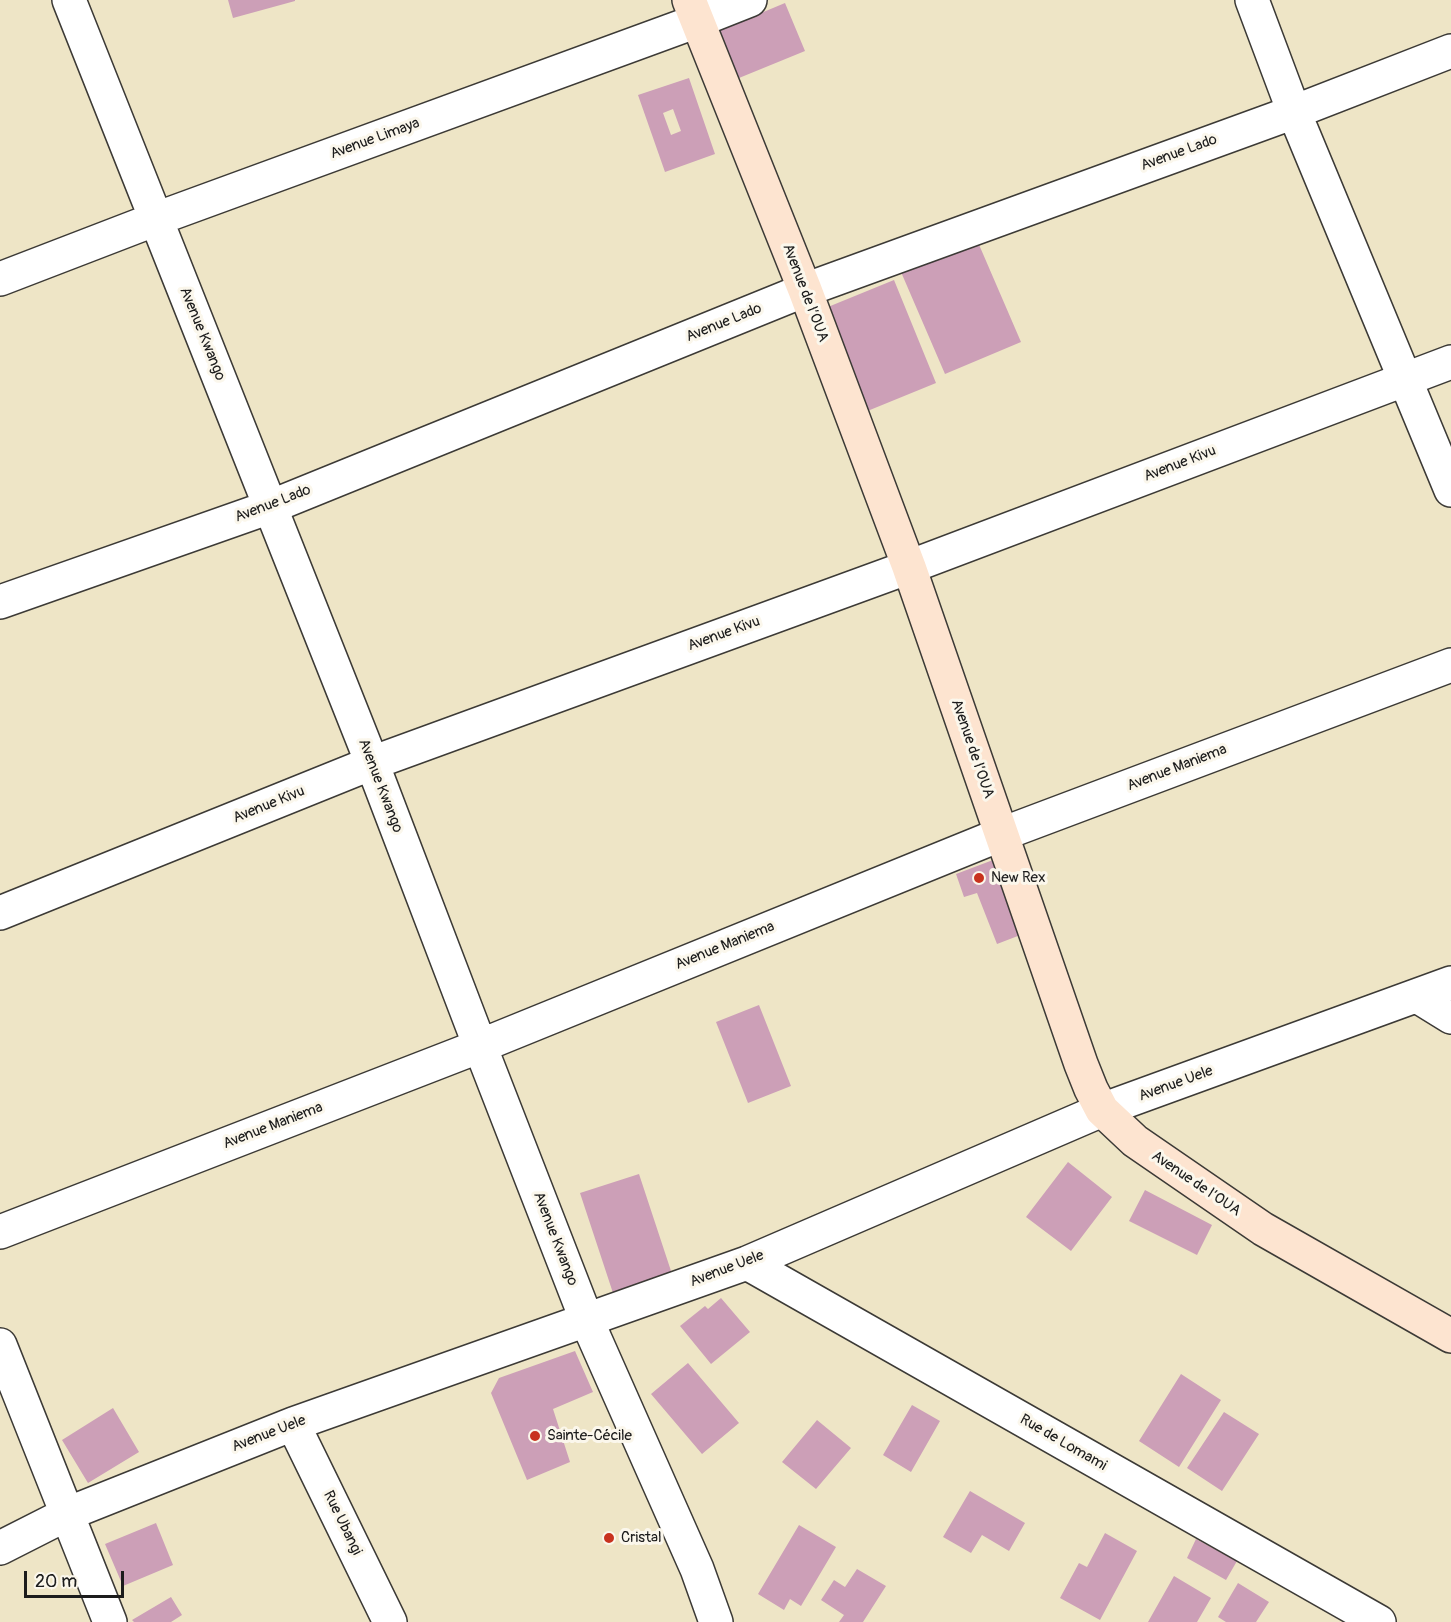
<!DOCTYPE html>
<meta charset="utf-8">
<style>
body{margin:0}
#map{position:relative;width:1451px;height:1622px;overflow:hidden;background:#eee5c6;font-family:Pangolin,sans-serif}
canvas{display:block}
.scale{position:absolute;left:24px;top:1571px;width:100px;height:27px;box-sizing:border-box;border:3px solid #1c1c1c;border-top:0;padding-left:8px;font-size:18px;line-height:21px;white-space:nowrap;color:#1c1c1c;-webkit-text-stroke:4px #fbf7ec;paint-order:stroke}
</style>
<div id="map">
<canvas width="1451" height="1622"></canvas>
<div class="scale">20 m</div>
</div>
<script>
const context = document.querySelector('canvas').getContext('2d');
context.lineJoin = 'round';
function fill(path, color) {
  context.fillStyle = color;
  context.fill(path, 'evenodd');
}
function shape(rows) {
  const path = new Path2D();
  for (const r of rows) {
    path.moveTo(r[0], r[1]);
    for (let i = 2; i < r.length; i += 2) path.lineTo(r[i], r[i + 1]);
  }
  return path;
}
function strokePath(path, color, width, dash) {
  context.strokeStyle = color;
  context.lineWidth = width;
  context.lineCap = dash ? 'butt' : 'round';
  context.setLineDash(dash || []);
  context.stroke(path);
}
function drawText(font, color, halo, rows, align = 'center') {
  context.font = font + ' Pangolin,sans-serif';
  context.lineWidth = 6;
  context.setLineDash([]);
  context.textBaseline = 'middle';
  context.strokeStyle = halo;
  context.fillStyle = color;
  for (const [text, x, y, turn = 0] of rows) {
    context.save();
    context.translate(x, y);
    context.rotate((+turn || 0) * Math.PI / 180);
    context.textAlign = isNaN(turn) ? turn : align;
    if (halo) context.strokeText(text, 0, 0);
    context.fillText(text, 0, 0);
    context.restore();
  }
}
const building = shape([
 [228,0,295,0,295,1,233,18],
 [785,3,805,51,739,78,716,25,737,23],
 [689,78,715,154,665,172,638,95],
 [673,109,681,131,671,135,663,113],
 [977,240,1021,342,945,374,901,272],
 [894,280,936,383,865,412,823,309],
 [993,860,1023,934,997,944,977,893,964,897,956,874],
 [759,1005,791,1086,748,1103,716,1022],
 [1068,1162,1112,1197,1071,1251,1026,1217],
 [639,1174,672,1274,613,1293,580,1193],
 [1145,1190,1212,1225,1197,1255,1129,1221],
 [721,1298,750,1332,711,1364,680,1326,705,1306,708,1309],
 [575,1351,593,1392,553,1409,570,1462,527,1480,491,1393,499,1378],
 [688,1363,739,1423,702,1454,651,1394],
 [1181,1374,1221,1400,1179,1467,1139,1441],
 [912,1405,940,1421,911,1472,883,1455],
 [113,1408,139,1452,88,1483,62,1440],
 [1224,1412,1259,1434,1222,1491,1187,1468],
 [817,1420,851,1448,816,1489,782,1462],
 [970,1491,1025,1523,1009,1551,982,1535,971,1553,943,1537],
 [156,1523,173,1565,123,1586,105,1544],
 [799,1525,836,1547,801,1606,790,1599,784,1610,758,1594],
 [1105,1533,1137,1551,1100,1620,1060,1598,1079,1563,1087,1567],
 [1196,1539,1237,1561,1226,1580,1187,1558],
 [857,1569,886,1586,863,1622,839,1622,844,1615,821,1600,834,1580,845,1587],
 [1174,1576,1211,1598,1197,1622,1148,1622],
 [1238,1583,1269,1602,1256,1622,1226,1622,1218,1617],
 [171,1597,182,1615,171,1622,134,1622,132,1620]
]);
const street = shape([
 [69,0,372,763,480,1046,587,1321,697,1569,716,1622],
 [1252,0,1294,112,1451,490],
 [0,279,156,219,697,21,750,0],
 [0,602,270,507,805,290,1294,112,1451,51],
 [0,913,372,763,909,567,1451,362],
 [1417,996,1451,1017],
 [0,1232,480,1046,1002,834,1451,665],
 [747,1263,1379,1622],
 [0,1345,110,1622],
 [293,1424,390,1622],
 [0,1548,67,1514,293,1424,747,1263,1102,1110,1451,983]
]);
const secondary = shape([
 [689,0,805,290,909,567,1081,1064,1091,1089,1102,1110,1135,1141,1263,1229,1451,1336]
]);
const markers = [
 [979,878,6,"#c8321e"],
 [535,1436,6,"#c8321e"],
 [609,1538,6,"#c8321e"]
];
const streetNames = [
 ["Avenue Limaya",375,139,-20],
 ["Avenue Lado",1179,153,-20],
 ["Avenue de l’OUA",805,293,69],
 ["Avenue Lado",724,323,-22],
 ["Avenue Kwango",202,334,68],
 ["Avenue Kivu",1180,464,-21],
 ["Avenue Lado",273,504,-21],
 ["Avenue Kivu",724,634,-20],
 ["Avenue de l’OUA",972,749,71],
 ["Avenue Maniema",1177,768,-21],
 ["Avenue Kwango",380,786,69],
 ["Avenue Kivu",269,805,-22],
 ["Avenue Maniema",725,946,-22],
 ["Avenue Uele",1176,1084,-20],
 ["Avenue Maniema",273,1126,-21],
 ["Avenue de l’OUA",1196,1184,34],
 ["Avenue Kwango",555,1239,69],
 ["Avenue Uele",727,1269,-21],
 ["Avenue Uele",269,1434,-21],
 ["Rue de Lomami",1063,1443,30],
 ["Rue Ubangi",342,1523,64]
];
const poiNames = [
 ["New Rex",991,878],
 ["Sainte-Cécile",547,1436],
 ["Cristal",621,1538]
];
fill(building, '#cc9fb7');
strokePath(street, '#3c3a36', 36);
strokePath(secondary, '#3c3a36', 36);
strokePath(street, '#fff', 33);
strokePath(secondary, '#fde4d0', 33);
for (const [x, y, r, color] of markers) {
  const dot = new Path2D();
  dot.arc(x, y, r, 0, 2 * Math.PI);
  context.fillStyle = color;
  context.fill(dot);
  strokePath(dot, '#fbf7ec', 2);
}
drawText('15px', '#1c1c1c', '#fbf7ec', streetNames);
drawText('15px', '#1c1c1c', '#fbf7ec', poiNames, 'left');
</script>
